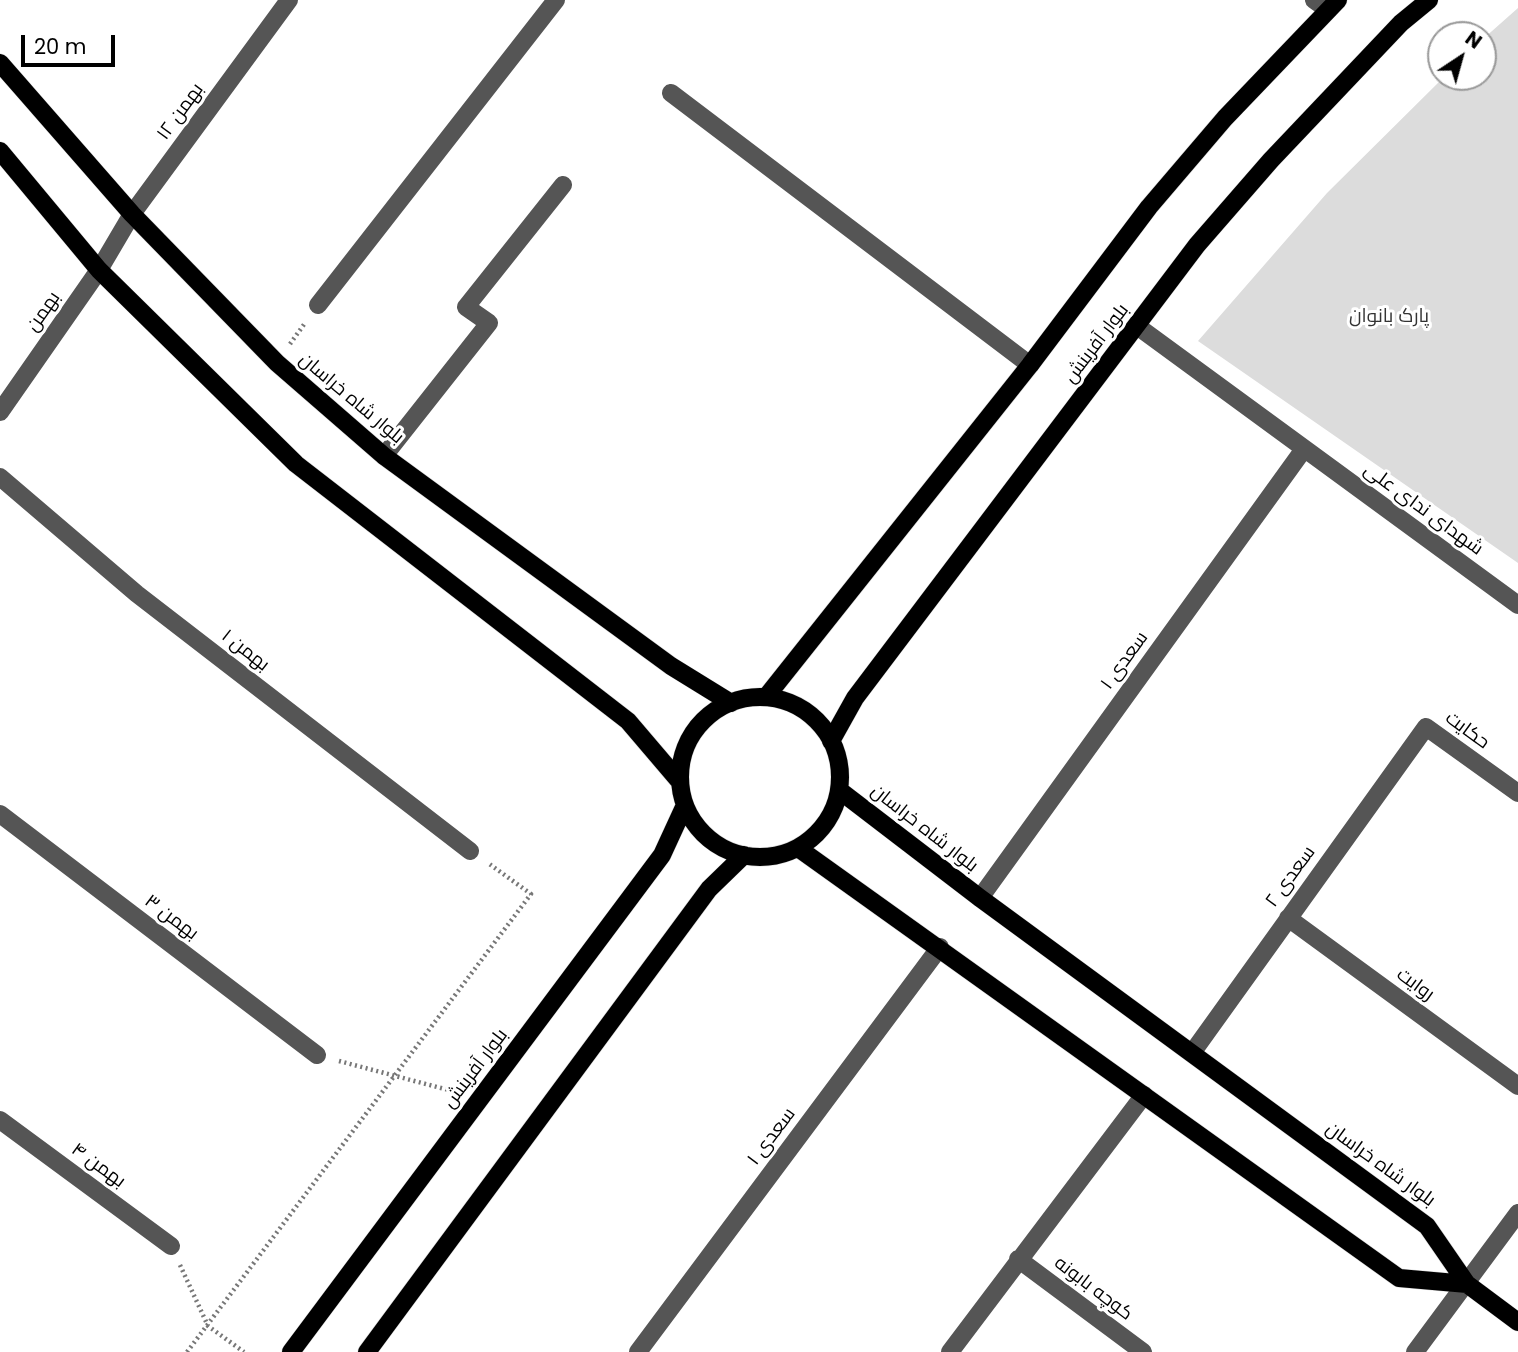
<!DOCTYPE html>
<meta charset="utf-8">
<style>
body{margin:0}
#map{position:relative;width:1518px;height:1352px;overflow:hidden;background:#fff;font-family:Poppins,sans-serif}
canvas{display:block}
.north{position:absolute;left:1427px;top:21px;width:70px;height:70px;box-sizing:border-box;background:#fff;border:2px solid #999;border-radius:50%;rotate:36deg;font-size:19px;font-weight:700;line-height:28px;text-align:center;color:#000}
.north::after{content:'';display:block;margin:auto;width:24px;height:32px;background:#000;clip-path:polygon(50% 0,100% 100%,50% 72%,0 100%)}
.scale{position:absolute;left:21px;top:35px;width:94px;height:32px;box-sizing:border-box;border:4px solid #000;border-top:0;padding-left:9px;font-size:21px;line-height:24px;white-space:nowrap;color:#000;-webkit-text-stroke:5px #fff;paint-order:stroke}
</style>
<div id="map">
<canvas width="1518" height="1352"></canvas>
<div class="north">N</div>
<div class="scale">20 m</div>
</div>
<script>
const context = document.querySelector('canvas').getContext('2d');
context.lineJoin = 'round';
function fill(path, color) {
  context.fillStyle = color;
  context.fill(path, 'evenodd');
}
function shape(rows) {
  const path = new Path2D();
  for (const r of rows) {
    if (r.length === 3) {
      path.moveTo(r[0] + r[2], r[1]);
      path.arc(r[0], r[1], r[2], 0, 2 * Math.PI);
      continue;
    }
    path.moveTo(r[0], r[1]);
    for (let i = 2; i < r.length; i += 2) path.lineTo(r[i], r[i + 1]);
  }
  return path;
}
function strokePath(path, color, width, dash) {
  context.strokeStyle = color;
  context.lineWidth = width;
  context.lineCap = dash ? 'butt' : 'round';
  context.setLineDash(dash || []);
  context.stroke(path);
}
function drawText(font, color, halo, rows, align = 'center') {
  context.font = font + ' Poppins,Cairo,sans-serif';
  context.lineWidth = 6;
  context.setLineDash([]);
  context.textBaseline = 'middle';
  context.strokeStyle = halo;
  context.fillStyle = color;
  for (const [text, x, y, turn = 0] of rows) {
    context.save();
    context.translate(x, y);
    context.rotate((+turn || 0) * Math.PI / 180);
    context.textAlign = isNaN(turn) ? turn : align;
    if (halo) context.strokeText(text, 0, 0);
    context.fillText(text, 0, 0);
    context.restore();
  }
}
const green = shape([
 [1518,8,1518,563,1198,341,1327,193,1444,77,1483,77,1483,39]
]);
const path = shape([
 [290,344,305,323],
 [339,1061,456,1092],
 [180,1265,208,1326,244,1352],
 [187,1352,531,894,488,863]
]);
const minor = shape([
 [1314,0,1328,10],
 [671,93,1030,365],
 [318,305,556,0],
 [1137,326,1518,605],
 [0,412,99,270,132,214,289,0],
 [384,456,489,323,466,307,563,185],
 [0,477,137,594,470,851],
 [0,814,317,1055],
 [980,898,1304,449],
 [1288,918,1518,1086],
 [1192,1053,1426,727,1518,793],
 [0,1120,171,1246],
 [1018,1259,1143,1352],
 [638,1352,940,947],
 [950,1352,1144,1095],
 [1415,1352,1518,1213]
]);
const major = shape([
 [0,63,132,214,277,363,384,456,671,666,731,703],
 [0,151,99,270,296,464,628,721,680,782],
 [766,697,1030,365,1149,207,1225,118,1338,0],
 [760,777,80],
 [831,741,855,698,1197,245,1271,160,1401,23,1429,0],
 [839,790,980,898,1427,1226,1467,1284,1518,1322],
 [798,848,1399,1278,1467,1284],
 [291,1352,662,855,685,805],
 [367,1352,709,889,744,855]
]);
const streetNames = [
 ["۱۲ بهمن",181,112,-54],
 ["بهمن",44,312,-55],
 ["بلوار آفرینش",1097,344,-53],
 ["بلوار شاه خراسان",351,399,40],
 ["شهدای ندای علی",1423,510,36],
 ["بهمن ۱",245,651,38],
 ["سعدی ۱",1125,661,-54],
 ["حکایت",1467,731,36],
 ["بلوار شاه خراسان",924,829,38],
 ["سعدی ۲",1291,877,-54],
 ["بهمن ۳",171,918,37],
 ["روایت",1415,985,36],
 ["بلوار آفرینش",476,1069,-53],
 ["سعدی ۱",772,1137,-53],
 ["بلوار شاه خراسان",1380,1165,36],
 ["بهمن ۴",98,1166,36],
 ["کوچه بابونه",1093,1289,37]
];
const parkNames = [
 ["پارک بانوان",1389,317]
];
fill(green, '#dcdcdc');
strokePath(major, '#dbdbdb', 19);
strokePath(path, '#777', 4.5, [2, 3.5]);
strokePath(minor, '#555', 18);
strokePath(major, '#000', 18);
drawText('19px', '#000', '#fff', streetNames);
drawText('19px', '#333', '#fff', parkNames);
</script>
